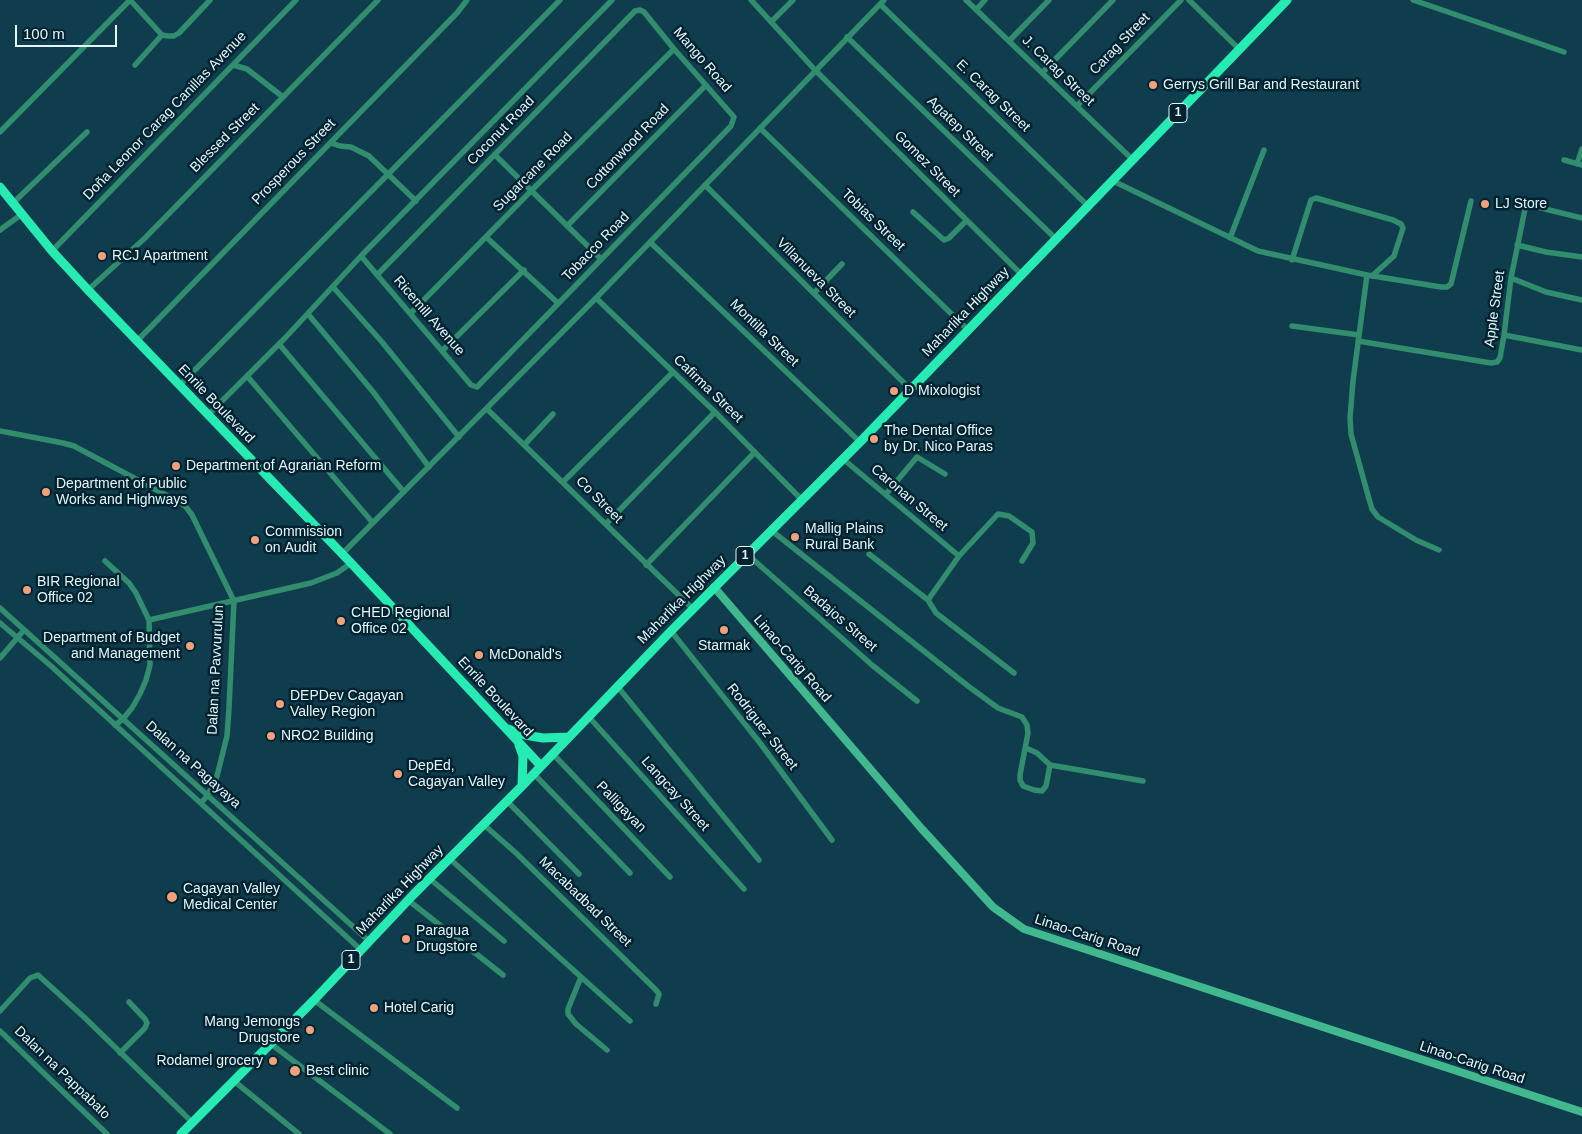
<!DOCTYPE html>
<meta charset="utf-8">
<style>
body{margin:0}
#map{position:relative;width:1582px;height:1134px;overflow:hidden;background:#103d4e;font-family:Arial,sans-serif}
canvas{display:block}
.scale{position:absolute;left:15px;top:25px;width:102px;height:22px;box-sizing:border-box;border:2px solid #e6f5fc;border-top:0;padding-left:6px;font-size:15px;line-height:18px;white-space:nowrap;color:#e6f5fc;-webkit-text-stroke:4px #002330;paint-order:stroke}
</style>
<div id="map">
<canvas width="1582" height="1134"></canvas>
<div class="scale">100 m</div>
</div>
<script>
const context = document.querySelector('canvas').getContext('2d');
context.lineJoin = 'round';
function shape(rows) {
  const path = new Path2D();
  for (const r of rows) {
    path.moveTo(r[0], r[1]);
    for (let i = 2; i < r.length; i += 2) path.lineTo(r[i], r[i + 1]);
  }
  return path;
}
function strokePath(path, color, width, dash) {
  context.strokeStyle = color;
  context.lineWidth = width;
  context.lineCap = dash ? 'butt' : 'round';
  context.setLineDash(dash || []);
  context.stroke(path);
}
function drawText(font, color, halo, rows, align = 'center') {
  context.font = font + ' Arial,sans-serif';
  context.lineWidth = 5;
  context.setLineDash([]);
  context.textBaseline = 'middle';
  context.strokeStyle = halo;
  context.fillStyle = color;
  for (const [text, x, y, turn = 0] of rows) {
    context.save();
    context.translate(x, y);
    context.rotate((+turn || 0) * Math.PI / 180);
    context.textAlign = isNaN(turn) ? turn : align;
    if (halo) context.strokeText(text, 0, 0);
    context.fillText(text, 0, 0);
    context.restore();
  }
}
const minor = shape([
 [130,0,162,35,168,36,174,36,179,33,210,0],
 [751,0,815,70,1021,274],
 [966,0,1133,160],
 [1189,0,1240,50],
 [1413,0,1564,52],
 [880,4,1088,206],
 [976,10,985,0],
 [771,22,793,0],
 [847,37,1056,239],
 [1009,41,1049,0],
 [135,65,162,35],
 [233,65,247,69,283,97],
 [1042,73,1113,0],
 [1077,106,1181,0],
 [760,128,968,330],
 [0,132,130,0],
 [331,143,340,146,351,147,369,156,416,201],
 [495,155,601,259],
 [1564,160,1582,165],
 [1577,164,1582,149],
 [1113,181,1258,251,1367,275,1441,287,1447,287,1451,284,1471,201],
 [705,185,910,389],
 [13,203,87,132],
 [913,212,944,240,949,238,966,221],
 [567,226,706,85],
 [0,230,22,214],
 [486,237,558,303],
 [1230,238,1264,150],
 [650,242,860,442],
 [1517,245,1546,252,1582,257],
 [52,251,296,0],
 [361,256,471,385,477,387,731,126,734,117,674,49,644,12,640,10,635,11,377,275],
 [1292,260,1311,200,1316,198,1393,220,1401,224,1403,228,1394,256,1372,276],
 [1367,275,1353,381,1350,418,1351,434,1369,499,1372,509,1378,517,1416,540,1439,550],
 [1511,278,1546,292,1582,300],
 [333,287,382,342,459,437],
 [88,290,145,238,378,0],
 [814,293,842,264],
 [596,298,715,412,802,500],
 [411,313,532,190,674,49],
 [308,314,374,393,429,467],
 [1292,326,1359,335],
 [1504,335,1582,350],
 [137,341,457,13,467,0],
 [1358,341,1491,363,1497,362,1500,358,1504,335,1511,278,1525,209,1529,205,1582,218],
 [279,344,404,492],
 [443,350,524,270],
 [247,376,373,523],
 [180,385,560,0],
 [487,409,693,609],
 [208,415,286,337,361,256,612,0],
 [0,431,63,443,74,446,179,502,186,507,192,515,234,601,229,708,227,736,217,776,208,795,201,803],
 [524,445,553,414],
 [843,459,959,556],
 [563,482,673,372],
 [886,494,917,457,945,474],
 [606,524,715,412],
 [772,531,968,686,998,708,1022,717,1027,725,1028,733,1020,775,1020,780,1023,786,1034,790,1042,791,1046,786,1050,765,1143,781],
 [342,554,596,298,884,0],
 [747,554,872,665,917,701],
 [869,554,928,600],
 [105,561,129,583,136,593,149,620,150,665,146,680,140,694,132,708,123,719,115,725],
 [646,565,755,452],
 [0,608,369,941],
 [149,620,311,583,337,573,351,563],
 [0,623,51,666,361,950],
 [671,631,760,743,832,840],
 [0,658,24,630],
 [1014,673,936,613,928,600,959,556,998,514,1009,516,1032,532,1033,543,1022,561],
 [617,686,759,860],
 [588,716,744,889],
 [1026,748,1037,753,1050,765],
 [553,754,670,877],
 [534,774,630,873],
 [507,801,579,874],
 [483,824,516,853,656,990,659,994,656,1004],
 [450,859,630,1021],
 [430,879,504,941],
 [408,900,503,975],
 [581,977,568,1009,568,1014,576,1024,607,1050],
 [314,1000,457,1108],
 [0,1011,30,978,38,975,85,1018,192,1122],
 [0,1031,107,1134],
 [271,1044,390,1134],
 [120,1053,145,1028,147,1023,145,1019,129,1002],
 [234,1081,299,1134]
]);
const secondary = shape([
 [714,587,921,828,993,907,1024,929,1582,1112]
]);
const trunk = shape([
 [0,187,52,251,88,290,351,563,541,766],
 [508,729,525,735,543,738,569,737],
 [519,745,523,756,522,786],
 [181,1134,314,1000,413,895,522,786,671,631,860,442,1287,0]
]);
const markers = [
 [1153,85,5,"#f1a17b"],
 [1485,204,5,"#f1a17b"],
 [102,256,5,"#f1a17b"],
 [894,391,5,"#f1a17b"],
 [874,439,5,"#f1a17b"],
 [176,466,5,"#f1a17b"],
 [46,492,5,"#f1a17b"],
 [795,537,5,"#f1a17b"],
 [255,540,5,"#f1a17b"],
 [27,590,5,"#f1a17b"],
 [341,621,5,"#f1a17b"],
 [724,630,5,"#f1a17b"],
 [190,646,5,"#f1a17b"],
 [479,655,5,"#f1a17b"],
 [280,704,5,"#f1a17b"],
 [271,736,5,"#f1a17b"],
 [398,774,5,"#f1a17b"],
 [172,897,6,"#f1a17b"],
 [406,939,5,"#f1a17b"],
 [374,1008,5,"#f1a17b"],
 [310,1030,5,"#f1a17b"],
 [273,1061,5,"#f1a17b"],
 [295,1071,6,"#f1a17b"]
];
const shields = [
 [1178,113,18],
 [745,556,18],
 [351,960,18]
];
const shieldNames = [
 ["1",1178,113],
 ["1",745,556],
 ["1",351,960]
];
const streetNames = [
 ["Carag Street",1120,44,-46],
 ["Mango Road",702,60,49],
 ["J. Carag Street",1058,71,44],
 ["E. Carag Street",993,96,44],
 ["Doña Leonor Carag Canillas Avenue",165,116,-46],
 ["Agatep Street",960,129,44],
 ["Coconut Road",501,131,-46],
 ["Blessed Street",225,138,-45],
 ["Cottonwood Road",628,147,-46],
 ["Prosperous Street",294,162,-46],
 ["Gomez Street",927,164,45],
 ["Sugarcane Road",533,172,-45],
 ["Tobias Street",873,220,44],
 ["Tobacco Road",596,247,-46],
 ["Villanueva Street",816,278,45],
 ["Apple Street",1495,309,-82],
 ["Maharlika Highway",966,312,-46],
 ["Ricemill Avenue",429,316,49],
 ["Montilla Street",764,333,44],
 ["Cafirma Street",708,389,44],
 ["Enrile Boulevard",216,404,46],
 ["Caronan Street",909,498,40],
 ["Co Street",599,500,45],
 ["Maharlika Highway",682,600,-45],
 ["Badajos Street",840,619,41],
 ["Linao-Carig Road",792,659,49],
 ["Dalan na Pavvurulun",216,670,-87],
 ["Enrile Boulevard",495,697,47],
 ["Rodriguez Street",762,727,52],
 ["Dalan na Pagayaya",193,765,42],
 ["Langcay Street",675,794,48],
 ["Palligayan",621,807,46],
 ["Maharlika Highway",400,890,-46],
 ["Macabadbad Street",585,902,44],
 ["Linao-Carig Road",1087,936,18],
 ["Linao-Carig Road",1472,1063,18],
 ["Dalan na Pappabalo",62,1073,44]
];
const poiNames = [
 ["Gerrys Grill Bar and Restaurant",1163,85],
 ["LJ Store",1495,204],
 ["RCJ Apartment",112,256],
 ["D Mixologist",904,391],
 ["The Dental Office",884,431],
 ["by Dr. Nico Paras",884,447],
 ["Department of Agrarian Reform",186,466],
 ["Department of Public",56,484],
 ["Works and Highways",56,500],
 ["Mallig Plains",805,529],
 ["Rural Bank",805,545],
 ["Commission",265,532],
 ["on Audit",265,548],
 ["BIR Regional",37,582],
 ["Office 02",37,598],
 ["CHED Regional",351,613],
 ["Office 02",351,629],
 ["Department of Budget",180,638,"right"],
 ["and Management",180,654,"right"],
 ["Starmak",724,646,"center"],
 ["McDonald's",489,655],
 ["DEPDev Cagayan",290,696],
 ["Valley Region",290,712],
 ["NRO2 Building",281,736],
 ["DepEd,",408,766],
 ["Cagayan Valley",408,782],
 ["Cagayan Valley",183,889],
 ["Medical Center",183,905],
 ["Paragua",416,931],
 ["Drugstore",416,947],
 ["Hotel Carig",384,1008],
 ["Mang Jemongs",300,1022,"right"],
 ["Drugstore",300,1038,"right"],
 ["Rodamel grocery",263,1061,"right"],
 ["Best clinic",306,1071]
];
strokePath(minor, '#318d6d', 5.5);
strokePath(secondary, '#42b88f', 8);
strokePath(trunk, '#26ebb2', 9);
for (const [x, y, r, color] of markers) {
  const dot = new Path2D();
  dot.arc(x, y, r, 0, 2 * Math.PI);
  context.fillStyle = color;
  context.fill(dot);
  strokePath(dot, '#002330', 2);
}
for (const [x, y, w] of shields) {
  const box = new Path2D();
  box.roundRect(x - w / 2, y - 9.5, w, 19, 4);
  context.fillStyle = '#002330';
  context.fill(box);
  strokePath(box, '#e6f5fc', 1);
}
drawText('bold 12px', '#e6f5fc', null, shieldNames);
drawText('14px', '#e6f5fc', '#002330', streetNames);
drawText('14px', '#e6f5fc', '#002330', poiNames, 'left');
</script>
